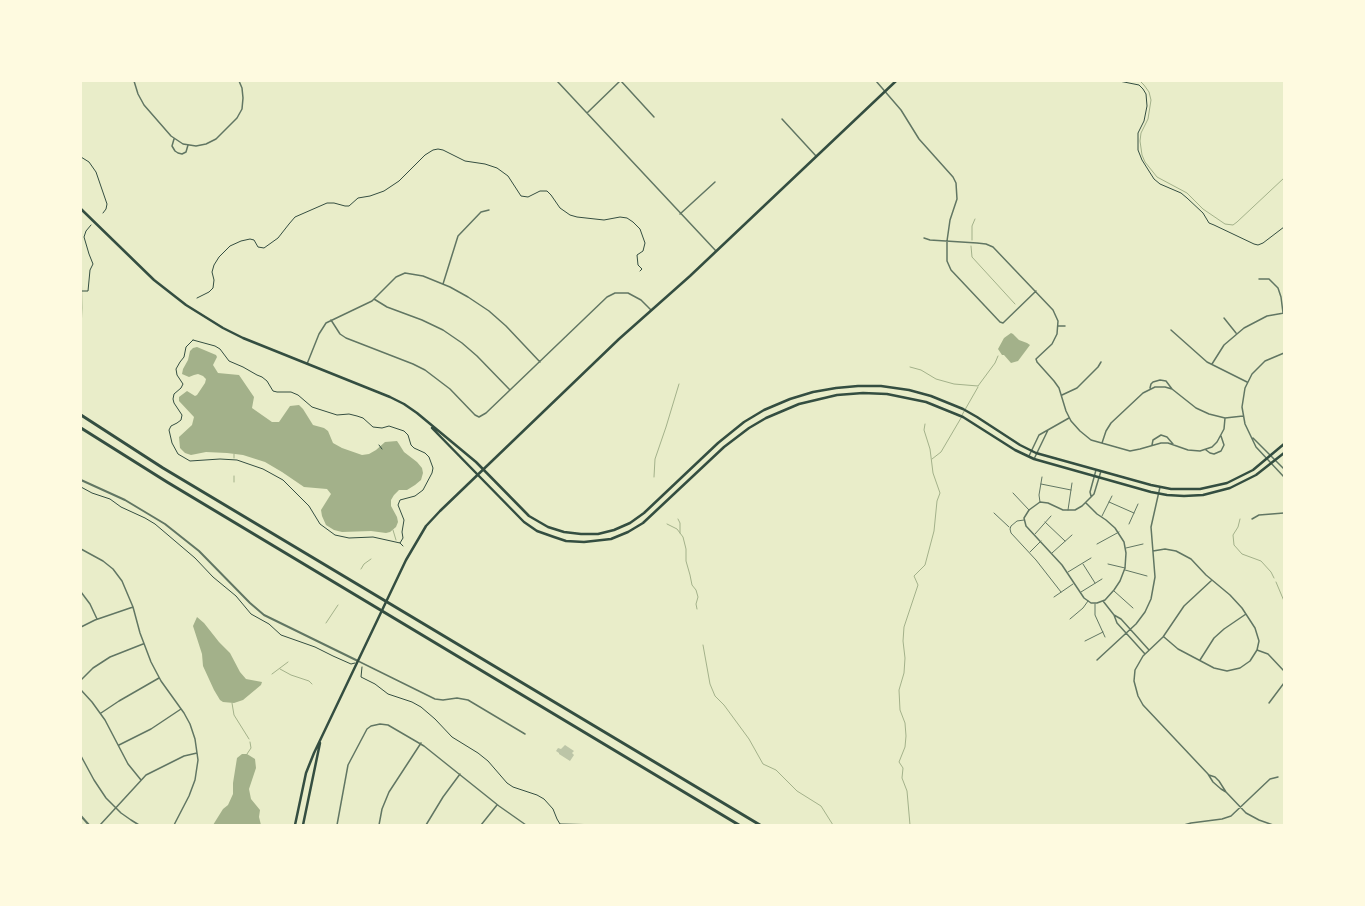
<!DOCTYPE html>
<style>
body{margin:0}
#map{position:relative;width:1365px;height:906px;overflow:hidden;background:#e9edc9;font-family:"Open Sans",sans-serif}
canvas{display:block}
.frame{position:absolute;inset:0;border:82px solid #fefae0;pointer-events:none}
</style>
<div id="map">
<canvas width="1365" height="906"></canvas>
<div class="frame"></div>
</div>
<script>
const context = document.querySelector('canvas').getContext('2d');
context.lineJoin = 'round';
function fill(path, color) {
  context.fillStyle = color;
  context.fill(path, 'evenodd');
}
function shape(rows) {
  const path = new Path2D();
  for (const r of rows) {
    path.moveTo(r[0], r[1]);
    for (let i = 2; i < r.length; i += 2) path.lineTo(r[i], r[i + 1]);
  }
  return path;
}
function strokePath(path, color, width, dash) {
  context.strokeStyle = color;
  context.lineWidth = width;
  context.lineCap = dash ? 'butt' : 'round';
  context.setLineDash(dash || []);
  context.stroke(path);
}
const water = shape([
 [1011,333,1013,334,1019,340,1027,343,1030,345,1018,361,1011,363,1004,355,1002,355,998,349,1004,338],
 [197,347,216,355,217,357,213,365,218,373,239,375,254,397,252,408,272,422,279,422,290,406,299,405,303,409,313,425,324,428,328,431,333,443,342,448,362,455,369,454,376,450,385,442,397,441,399,444,404,452,417,462,422,468,423,473,421,480,415,485,407,490,399,490,394,495,391,500,391,506,397,517,398,522,396,527,390,532,386,533,371,531,342,532,334,530,326,525,322,516,321,510,331,494,327,489,304,487,282,472,265,462,243,455,227,453,206,452,191,455,185,453,180,448,179,437,192,425,194,417,179,401,179,397,187,391,195,396,197,395,205,383,206,379,203,376,198,374,194,375,189,377,182,374,183,369,188,360,190,351,193,348],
 [197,617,204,623,219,642,230,653,240,672,246,679,262,682,261,685,243,700,234,703,223,702,220,700,214,690,203,666,202,654,193,626],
 [242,754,247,754,255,759,256,768,249,789,251,799,260,810,259,817,261,825,213,825,223,809,228,805,233,794,233,783,237,758]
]);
const stream = shape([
 [1140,81,1144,85,1149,92,1151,100,1148,119,1141,133,1140,141,1142,155,1145,162,1157,177,1187,193,1203,209,1225,224,1233,225,1237,222,1284,178],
 [972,240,972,226,975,219],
 [971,246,972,257,1015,304],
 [81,260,82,308,81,329],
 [910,367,921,370,936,379,954,384,978,386,995,363,998,356],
 [962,415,978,387],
 [234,458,234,454],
 [932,459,941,452,961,418],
 [234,476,234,482],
 [654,477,655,459,666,427,679,384],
 [678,519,680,523,680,533],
 [1240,519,1238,527,1233,535,1234,545,1242,554,1261,561,1271,572,1274,578],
 [667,524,677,529,683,537,686,549,686,561,690,575,692,585,696,590,698,597,696,604,697,609],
 [393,530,396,540],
 [361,569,364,564,371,559],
 [1276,582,1284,601],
 [326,623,338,605],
 [703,645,710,684,715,696,724,705,749,739,763,764,776,770,797,791,821,806,833,825],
 [280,669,291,675,309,681,312,684],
 [272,674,288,662],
 [232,703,234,715,249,739],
 [247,754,251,748,250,742],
 [910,825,907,791,902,778,903,768,899,762,905,747,906,736,905,723,900,710,899,690,904,673,905,658,903,641,904,627,918,585,914,576,925,565,934,531,937,501,940,493,933,473,930,449,924,430,925,424]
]);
const building = shape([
 [565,745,574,751,572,753,574,755,570,761,559,754,559,753,556,751,558,748,561,749]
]);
const path = shape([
 [1119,81,1139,85,1143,89,1146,94,1147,106,1144,121,1138,133,1138,150,1142,160,1154,179,1160,184,1181,193,1187,198,1203,213,1209,223,1214,225,1254,244,1258,245,1263,243,1284,227],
 [81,157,89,162,96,172,107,204,106,209,103,213],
 [81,291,88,291,90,270,93,264,89,254,84,237,86,231,91,225],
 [197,298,209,292,213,288,214,280,212,272,214,265,219,257,230,246,241,241,250,239,254,240,258,247,264,248,278,238,289,224,295,217,327,203,334,203,345,206,349,206,358,198,370,196,384,191,399,181,425,155,433,150,438,149,443,150,465,161,485,164,497,168,508,176,521,196,528,197,540,191,547,191,551,195,560,208,570,215,577,217,604,220,620,217,627,218,633,222,640,229,645,243,643,251,637,255,638,265,642,269,640,271],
 [193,340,215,346,220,349,229,361,243,367,257,375,262,377,267,381,273,391,277,392,291,392,298,395,312,407,337,415,349,414,357,416,363,418,373,427,382,428,389,426,404,431,408,435,411,445,414,448,425,453,429,457,433,468,432,473,423,490,415,496,400,500,398,505,404,520,402,532,403,538,400,543,373,537,349,538,335,535,320,524,309,506,283,480,263,469,237,460,220,459,190,461,178,454,172,443,169,430,171,426,177,423,181,420,182,415,174,403,173,399,174,394,181,388,183,384,177,375,176,369,180,362,184,357,186,347,193,340],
 [379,445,382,449],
 [81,487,92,493,110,499,121,507,145,518,155,524,195,558,213,577,236,596,251,614,269,624,281,635,315,647,333,656,351,664,355,663],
 [400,543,403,546],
 [362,667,361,677,375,684,388,694,412,702,421,707,435,719,452,737,478,753,488,761,507,783,513,787,537,795,544,799,553,809,557,819,560,824,608,825]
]);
const service = shape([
 [1041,484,1071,490],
 [1013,493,1029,510],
 [1040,502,1039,495,1042,477],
 [1109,502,1134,513],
 [1068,510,1072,483],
 [994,513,1009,527],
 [1102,516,1112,496],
 [1024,520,1017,521,1011,526,1010,529,1011,533,1036,560,1061,592],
 [1045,522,1065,541],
 [1129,524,1138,504],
 [1035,534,1051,516],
 [1097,544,1119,532],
 [1126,548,1143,544],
 [1030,552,1041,541],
 [1052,553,1072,535],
 [1083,564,1095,583],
 [1108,564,1125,568],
 [1125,570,1147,576],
 [1068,572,1091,558],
 [1114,591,1133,608],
 [1081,592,1102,579],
 [1054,597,1073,584],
 [1095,604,1095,615,1105,637],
 [1070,619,1083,608,1088,601],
 [1085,641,1103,632]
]);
const minor = shape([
 [134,81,138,94,144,105,171,136,183,144,196,146,206,144,216,139,237,118,242,109,243,98,242,88,239,81],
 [557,81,716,251],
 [621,81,654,117],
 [876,81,901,110,919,139,953,177,956,183,957,199,950,220,947,241,947,261,951,270,1000,322,1003,323,1036,291],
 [587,113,620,81],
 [782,119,816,156],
 [174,139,172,146,175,151,178,153,182,154,186,152,188,145],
 [680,214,715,182],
 [924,238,930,240,977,243,986,244,993,247,1053,310,1058,321,1057,334,1052,344,1036,359,1037,362,1054,381,1059,388,1066,411,1071,421,1080,431,1091,440,1130,451,1140,449,1161,443,1168,443,1188,450,1200,451,1212,447,1217,442,1224,429,1225,418],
 [1259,279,1269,279,1278,288,1281,297,1283,313],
 [443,284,458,236,481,212,489,210],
 [374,299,387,307,422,320,443,330,462,343,477,356,510,390],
 [1224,318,1236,333],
 [331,320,340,334,346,338,413,364,425,370,450,389,475,415,479,417,486,413,510,390,607,297,615,293,628,293,641,300,651,310],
 [1058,326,1065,326],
 [1171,330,1207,362,1247,382],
 [1284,353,1265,361,1252,374,1245,388,1242,407,1245,424,1256,447,1284,477],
 [307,364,319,334,326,323,372,301,396,277,405,273,423,276,450,287,468,297,489,311,506,326,540,362],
 [1212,364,1224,345,1244,328,1267,316,1284,313],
 [1150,388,1151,384,1153,382,1160,380,1166,381,1172,389],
 [1062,395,1077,388,1098,367,1101,362],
 [1253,438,1284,469],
 [1102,443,1106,431,1111,423,1143,393,1155,387,1165,387,1172,389,1196,408,1209,414,1225,418,1243,416],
 [1152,445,1153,440,1161,435,1167,437,1173,444],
 [1206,450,1210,453,1214,454,1221,451,1224,445,1221,436],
 [1029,456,1039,435,1069,418],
 [1034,459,1048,430],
 [1091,496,1090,492,1096,470],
 [1086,503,1097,514,1106,520,1115,528,1124,542,1126,553,1125,568,1120,581,1114,590,1105,600,1097,603,1091,603,1084,598,1062,565,1026,526,1024,518,1029,510,1040,502,1048,503,1063,510,1075,510,1082,506,1094,494,1101,471],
 [1252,519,1259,515,1284,513],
 [81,549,103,561,113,569,122,581,133,607,140,633,151,662,161,681,184,713,190,724,195,739,198,760,195,780,189,796,174,825],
 [1153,551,1165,549,1176,551,1191,559,1206,575,1230,595,1242,608,1255,628,1259,641,1257,650,1250,661,1240,668,1227,671,1214,668,1178,649,1164,637],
 [1212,580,1184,606,1163,637,1143,656,1135,670,1134,681,1138,696,1143,705,1208,774,1213,782,1221,789,1226,792],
 [81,592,90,604,97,619],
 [1103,601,1114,615,1117,623,1145,654],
 [1114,615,1121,619,1149,650],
 [81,627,95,620,133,607],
 [1257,650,1268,654,1284,671],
 [1097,660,1136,624,1145,612,1151,599,1155,577,1151,527,1160,487],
 [1200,660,1214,638,1224,629,1246,614],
 [358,661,435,699,443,700,457,698,468,700,525,734],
 [81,680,93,668,110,657,143,644],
 [81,690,92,702,105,720,128,764,141,780],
 [1269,703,1284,683],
 [101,713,119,701,159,678],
 [119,745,151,729,181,709],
 [81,756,94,780,106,798,121,813,131,820,139,825],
 [1209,775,1215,777,1219,781,1226,792,1246,813,1259,820,1273,825],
 [100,825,146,775,184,756,197,753],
 [337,825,348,765,367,729,371,726,380,724,388,725,424,746,499,806,526,825],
 [379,825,382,809,389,792,421,743],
 [426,825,443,797,460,774],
 [481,825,497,805],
 [1184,825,1191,823,1222,819,1231,816,1270,779,1278,777]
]);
const tertiary = shape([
 [81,480,125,500,165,524,199,551,250,603,264,615,358,661],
 [81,816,89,825]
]);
const secondary = shape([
 [81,209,154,280,186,305,223,328,243,338,390,397,404,404,417,413,476,462,529,516,548,527,564,532,581,534,598,534,614,530,630,523,644,513,718,443,744,422,764,410,790,399,813,392,836,388,858,386,881,386,909,390,931,396,963,409,977,417,1020,445,1036,453,1151,485,1171,489,1200,489,1227,483,1253,470,1284,444],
 [432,428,524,522,537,531,554,537,566,541,584,542,611,539,628,532,643,523,724,447,749,428,766,418,799,404,837,395,863,393,887,394,926,402,963,417,1015,450,1034,459,1151,492,1167,495,1184,496,1203,495,1230,488,1256,475,1284,453],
 [295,825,306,773,314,753,406,560,426,526,440,511,619,339,690,276,896,81],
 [303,825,320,743]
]);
const motorway = shape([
 [81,415,163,468,760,825],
 [81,428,167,482,739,825]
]);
fill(water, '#a3b18a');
strokePath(stream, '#a3b18a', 1);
fill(building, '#bcc5a7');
strokePath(path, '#344e41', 1);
strokePath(service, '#617663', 1);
strokePath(minor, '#617663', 1.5);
strokePath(tertiary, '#617663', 2);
strokePath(secondary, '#344e41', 2.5);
strokePath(motorway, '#344e41', 3);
</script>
